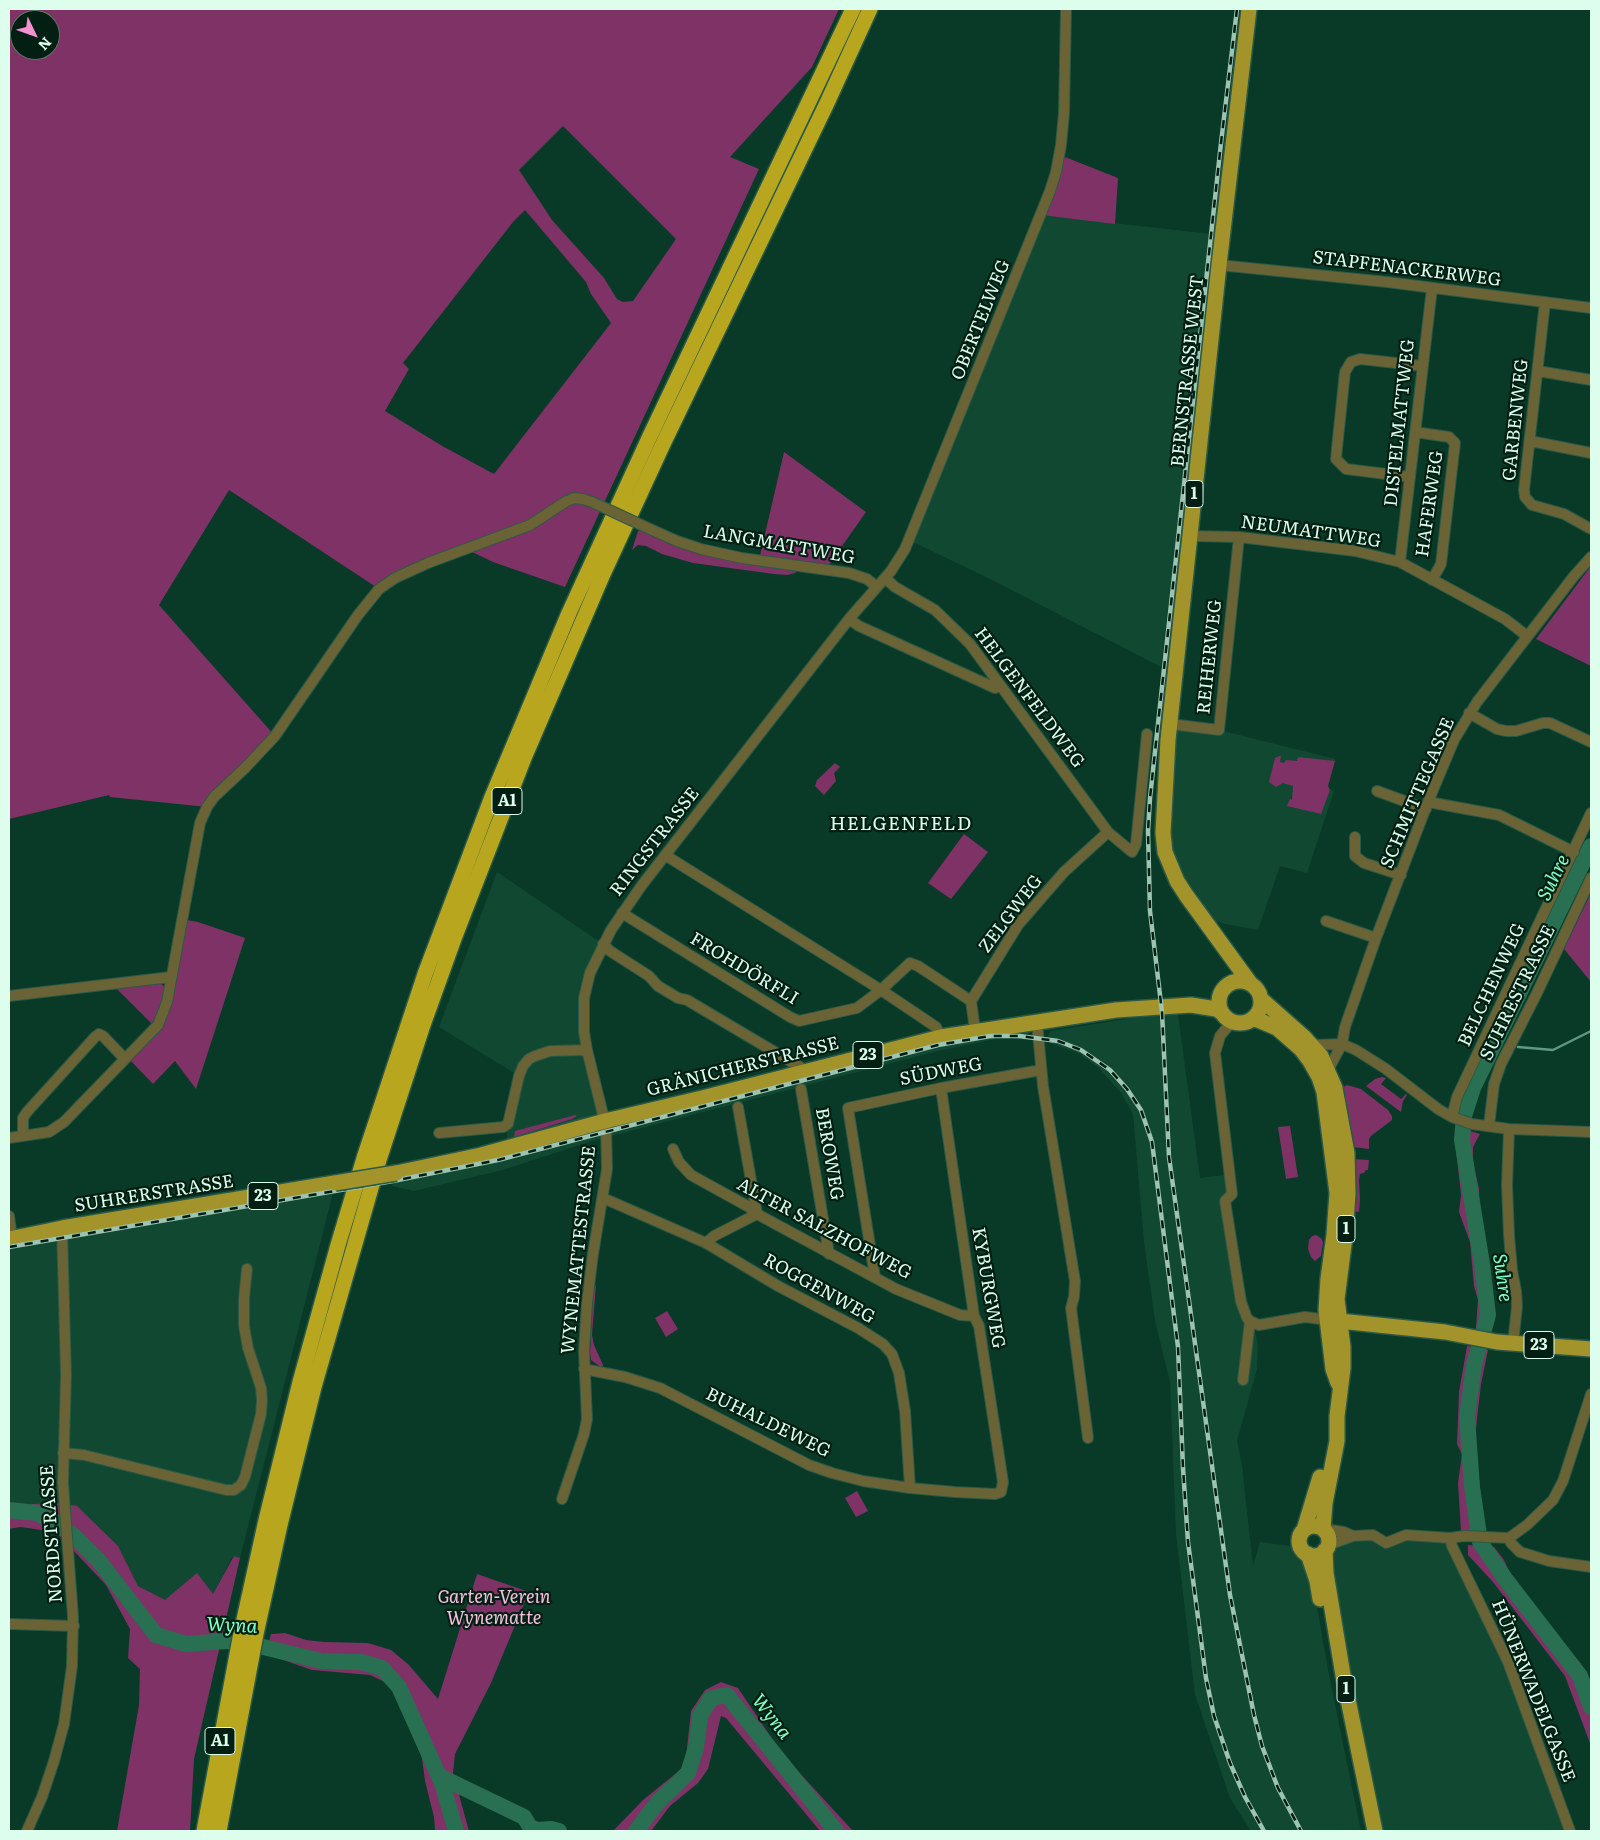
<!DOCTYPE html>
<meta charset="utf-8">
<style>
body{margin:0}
#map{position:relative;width:1600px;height:1840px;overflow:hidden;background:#083a27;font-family:Literata,serif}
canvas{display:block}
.frame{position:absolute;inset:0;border:10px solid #ddfeec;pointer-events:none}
.north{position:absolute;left:10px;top:10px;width:50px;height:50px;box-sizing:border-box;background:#031e12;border:1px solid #5a7869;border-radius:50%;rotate:132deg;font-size:14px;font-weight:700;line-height:20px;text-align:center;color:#ddfeec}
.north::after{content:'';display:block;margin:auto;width:18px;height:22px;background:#f590d1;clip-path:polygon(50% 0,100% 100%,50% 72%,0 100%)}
</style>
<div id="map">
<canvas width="1600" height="1840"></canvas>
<div class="frame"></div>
<div class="north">N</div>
</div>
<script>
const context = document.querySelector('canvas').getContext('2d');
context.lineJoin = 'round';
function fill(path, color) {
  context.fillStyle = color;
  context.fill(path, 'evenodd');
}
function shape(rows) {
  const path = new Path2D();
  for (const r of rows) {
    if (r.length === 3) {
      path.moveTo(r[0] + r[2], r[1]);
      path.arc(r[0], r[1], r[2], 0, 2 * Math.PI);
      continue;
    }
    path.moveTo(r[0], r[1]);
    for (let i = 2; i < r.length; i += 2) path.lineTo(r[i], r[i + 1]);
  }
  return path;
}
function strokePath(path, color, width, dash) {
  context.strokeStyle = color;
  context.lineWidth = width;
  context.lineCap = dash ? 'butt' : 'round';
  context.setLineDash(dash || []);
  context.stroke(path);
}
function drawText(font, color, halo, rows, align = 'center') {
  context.font = font + ' Literata,serif';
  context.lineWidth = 4.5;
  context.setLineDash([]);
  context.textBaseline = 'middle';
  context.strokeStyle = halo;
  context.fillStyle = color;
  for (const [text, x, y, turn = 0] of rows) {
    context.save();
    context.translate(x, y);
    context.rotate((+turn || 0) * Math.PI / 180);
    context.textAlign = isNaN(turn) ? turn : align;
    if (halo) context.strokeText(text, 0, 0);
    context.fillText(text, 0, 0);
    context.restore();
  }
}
const built = shape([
 [1041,215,1212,234,1161,667,992,580,909,540],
 [1170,724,1219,730,1335,759,1327,788,1334,791,1307,873,1280,866,1258,930,1225,924,1201,916,1170,866],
 [497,872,603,944,583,1011,605,1121,506,1148,508,1124,519,1076,439,1027],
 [1178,1014,1200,1178,1225,1175,1245,1289,1258,1344,1257,1369,1237,1441,1242,1465,1253,1566,1260,1542,1291,1546,1297,1550,1310,1568,1330,1680,1361,1831,1251,1831,1230,1798,1195,1695,1176,1534,1170,1382,1155,1321,1144,1242,1133,1114,1121,1093,1099,1068,1080,1054,1045,1041,1051,1031,1133,1018],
 [995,1032,1028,1032,1031,1040,1001,1038,938,1051,592,1141,503,1170,414,1191,392,1186,394,1178,476,1163,540,1147,936,1043],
 [334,1189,240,1558,233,1556,213,1594,165,1601,138,1586,118,1546,55,1503,9,1505,9,1245],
 [1373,1535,1381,1538,1400,1537,1450,1538,1504,1661,1570,1831,1378,1831,1329,1562,1331,1553,1335,1547,1355,1542,1363,1542]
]);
const green = shape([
 [9,9,839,9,812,67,730,157,759,169,565,587,493,562,466,549,379,589,229,490,159,605,275,736,207,807,110,797,109,795,9,819],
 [20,20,50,20,50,50,20,50],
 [563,126,676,239,633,301,623,302,617,299,604,278,552,220,519,170],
 [525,210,586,282,591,294,611,323,494,474,444,447,385,411,409,369,403,363,513,222],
 [1060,155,1118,178,1115,224,1041,215],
 [784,452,866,512,826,569,797,570,795,573,787,575,774,574,693,563,662,554,646,546,638,545,632,550,638,531,650,529,677,541,759,560],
 [1591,566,1591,666,1536,639],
 [1279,756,1281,756,1280,762,1284,763,1286,760,1297,761,1298,757,1335,761,1328,786,1330,790,1321,814,1287,806,1290,799,1292,800,1293,786,1283,783,1276,787,1269,782,1275,758],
 [835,763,840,767,834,773,836,781,824,795,815,786,817,780],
 [964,834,988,852,951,899,928,883],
 [1591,893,1591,982,1564,949],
 [181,919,198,922,245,938,196,1089,175,1061,153,1084,130,1060,158,1030],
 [159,982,165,987,165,994,154,1026,114,986],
 [1382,1077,1386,1078,1381,1084,1401,1099,1406,1094,1407,1095,1403,1101,1401,1112,1366,1086,1375,1079],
 [1347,1085,1361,1089,1388,1110,1392,1116,1392,1120,1371,1136,1369,1139,1369,1149,1353,1147,1342,1088],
 [575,1115,577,1116,572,1119,514,1137,515,1131],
 [1290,1126,1298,1177,1286,1179,1278,1127],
 [1457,1127,1480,1134,1473,1147,1473,1162,1479,1189,1480,1221,1486,1247,1492,1311,1487,1330,1476,1327,1478,1300,1474,1286,1470,1242,1459,1212,1461,1195,1455,1140],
 [1353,1159,1369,1160,1368,1170,1366,1170,1364,1173,1360,1174,1359,1180,1360,1199,1359,1212,1353,1211],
 [1316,1235,1321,1238,1323,1242,1321,1256,1315,1261,1311,1257,1308,1249,1309,1240,1312,1236],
 [596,1285,592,1335,594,1345,603,1365,602,1368,591,1360,590,1353,593,1289],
 [667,1311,678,1329,666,1337,655,1318],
 [1467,1346,1488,1350,1481,1384,1475,1437,1484,1532,1461,1531,1458,1483,1462,1454,1457,1444,1459,1392],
 [857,1491,868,1511,856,1517,845,1498],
 [55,1503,77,1506,118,1546,138,1586,165,1600,197,1573,213,1594,234,1556,240,1558,194,1759,190,1831,117,1831,139,1705,140,1669,128,1658,130,1629,106,1585,56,1532,20,1527,9,1529,9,1505],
 [1468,1545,1494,1547,1504,1560,1510,1573,1534,1607,1581,1664,1591,1681,1591,1746,1565,1676,1493,1582,1468,1555],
 [477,1574,529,1592,491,1683,455,1754,453,1773,469,1831,435,1831,434,1817,425,1781,422,1758,405,1705,391,1685,370,1675,312,1670,266,1654,271,1634,285,1633,306,1640,324,1642,368,1643,391,1650,409,1665,438,1699],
 [721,1682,738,1688,783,1755,853,1831,820,1831,726,1718,721,1716,708,1769,698,1783,670,1806,651,1831,613,1831,643,1800,685,1766,691,1711,705,1690]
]);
const stream = shape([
 [1518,1047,1553,1050,1591,1031]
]);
const river = shape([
 [1591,846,1473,1088,1464,1116,1462,1140,1482,1264,1488,1315,1474,1365,1467,1417,1472,1487,1480,1542,1506,1580,1580,1676,1591,1707],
 [9,1510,37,1513,57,1523,74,1536,99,1561,156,1635,186,1644,227,1641,251,1644,321,1661,361,1662,382,1668,399,1687,442,1783,456,1831],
 [439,1776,524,1817,530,1827,537,1830,551,1829,559,1831],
 [636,1831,657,1803,688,1773,696,1748,700,1716,711,1698,727,1695,836,1831]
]);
const minor = shape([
 [1219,265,1387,282,1591,308],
 [1545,302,1524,490,1525,497,1532,505,1564,514,1591,529],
 [1538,371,1591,380],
 [1415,432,1449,437,1455,443,1441,564,1432,580],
 [1530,441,1591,453],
 [1410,477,1346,469,1336,459,1337,448,1345,372,1351,362,1360,359,1423,366],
 [650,529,677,541,701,549,742,558,849,573,867,579,877,587],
 [1190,536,1239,537,1355,551,1400,562,1505,619,1527,636],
 [1400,562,1432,288],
 [885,578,895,587,935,610,970,644,1108,832,1132,852,1136,844,1147,734],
 [849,619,859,626,995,688,1001,686],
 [1469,713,1497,729,1506,731,1516,731,1543,723,1550,723,1591,742],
 [1170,724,1219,730,1239,537],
 [1377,791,1426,809],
 [1428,802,1499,815,1574,852],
 [1355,837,1355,856,1364,863,1401,875],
 [665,855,881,990,936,1027,941,1037],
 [622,913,790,1017,799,1021,857,1008,881,990,910,963,918,966,971,1001],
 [1326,921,1376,938],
 [603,944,610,951,649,976,658,986,678,998,687,1000,800,1067,803,1072],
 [9,996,171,977],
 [1234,1022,1230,1024,1220,1036,1215,1053,1232,1194,1225,1201,1241,1302,1247,1318,1250,1321,1259,1325,1305,1317,1328,1320],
 [1037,1023,1043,1086,1075,1281,1074,1297,1071,1308,1088,1438],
 [975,1030,971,1001,1018,925,1064,872,1108,832],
 [1313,1045,1342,1044,1356,1050,1386,1069,1438,1109,1452,1117,1472,1124,1509,1129,1591,1132],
 [1328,1070,1342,1044,1345,1027,1376,938,1428,802,1454,740,1477,702,1574,576,1591,557],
 [801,1089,829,1254],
 [738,1107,757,1214],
 [1452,1117,1457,1097,1591,813],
 [1489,1126,1494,1084,1501,1064,1537,993,1591,878],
 [1509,1129,1507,1185,1509,1235,1512,1270,1516,1291,1517,1306,1513,1344],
 [439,1133,503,1127,508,1124,519,1076,523,1066,529,1059,535,1056,550,1051,587,1050],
 [23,1136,23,1118,27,1112,95,1037,99,1034,103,1036,125,1059],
 [9,1138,49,1132,64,1122,158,1025,167,1002,200,823,207,807,214,797,246,767,275,736,358,615,379,589,395,578,428,563,530,525,565,502,574,498,583,499,592,502],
 [673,1149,679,1162,691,1175,749,1207,757,1214,896,1289,960,1315,974,1316],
 [603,1198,706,1243,778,1286,858,1328,883,1344,892,1354,899,1373,905,1411,910,1488],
 [9,1216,12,1238],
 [706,1243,714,1236,757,1214],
 [875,1277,848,1108,941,1088,1041,1070],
 [584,1369,625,1377,660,1388,809,1465,832,1473,863,1481,910,1488,955,1492,995,1494,1001,1492,1003,1482,979,1326,974,1316,941,1088],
 [1243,1380,1250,1321],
 [63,1453,84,1455,226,1490,234,1490,241,1485,245,1477,261,1414,262,1400,261,1388,248,1348,244,1326,244,1298,247,1269],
 [562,1499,584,1434,587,1419,584,1351,587,1303,593,1254,607,1169,606,1127,587,1050,584,1032,584,998,590,973,611,930,642,885,849,619,891,571,905,549,1050,191,1056,172,1061,145,1064,113,1066,9],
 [1323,1529,1344,1532,1353,1536],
 [1450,1538,1452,1546,1508,1662,1570,1831],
 [1509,1538,1511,1543,1520,1552,1549,1561,1591,1567],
 [1328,1545,1353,1536,1373,1535,1386,1543,1406,1535,1450,1538,1464,1536,1509,1538,1527,1525,1553,1500,1563,1481,1591,1394],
 [9,1624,74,1626],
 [27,1831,42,1797,54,1761,64,1724,72,1666,73,1617,63,1483,66,1375,62,1228]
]);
const primary = shape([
 [1249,9,1219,265,1168,740,1163,833,1165,852,1177,881,1186,895,1250,983],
 [1240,1002,21],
 [1261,999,1304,1037,1321,1056,1335,1088,1347,1153,1348,1194,1345,1237,1337,1299,1343,1347,1343,1368,1337,1416,1337,1441,1325,1503,1323,1529],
 [1252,1019,1258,1020,1277,1028,1301,1049,1310,1061,1319,1077,1324,1092,1337,1193,1334,1235,1328,1279,1326,1310,1333,1369,1338,1383],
 [396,1173,481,1155,605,1121,702,1098,941,1037,1116,1010,1191,1005,1216,1009,1221,1012],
 [9,1239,62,1228,335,1183],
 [1330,1320,1445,1332,1497,1342,1591,1349],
 [1314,1541,15],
 [1304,1530,1320,1477],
 [1325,1550,1326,1573,1343,1675,1375,1831],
 [1308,1554,1317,1581,1320,1599]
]);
const motorway = shape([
 [204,1831,241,1633,266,1520,300,1382,338,1245,365,1155,425,974,492,797,569,613,649,438,853,9],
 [219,1831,256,1634,280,1525,314,1387,379,1160,423,1025,455,936,524,758,603,574,663,444,827,103,870,9]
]);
const rail = shape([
 [1237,9,1221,143,1150,798,1148,831,1150,911,1162,1012,1169,1157,1230,1595,1254,1715,1262,1746,1278,1788,1301,1831],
 [9,1247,393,1181,498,1160,938,1045,990,1036,1019,1036,1058,1041,1081,1050,1110,1070,1127,1089,1141,1110,1152,1142,1178,1347,1183,1468,1188,1542,1206,1678,1214,1716,1230,1763,1245,1797,1264,1831]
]);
const minorBridge = shape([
 [592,502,650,529]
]);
const primaryBridge = shape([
 [335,1183,396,1173]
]);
const shields = [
 [1194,494,18],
 [507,801,30],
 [868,1055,30],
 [263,1196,30],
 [1346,1229,18],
 [1539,1345,30],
 [1346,1689,18],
 [220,1741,30]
];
const shieldNames = [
 ["1",1194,494],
 ["A1",507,801],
 ["23",868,1055],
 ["23",263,1196],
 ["1",1346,1229],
 ["23",1539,1345],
 ["1",1346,1689],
 ["A1",220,1741]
];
const streetNames = [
 ["STAPFENACKERWEG",1407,269,7],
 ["OBERTELWEG",981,320,-68],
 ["BERNSTRASSE WEST",1188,371,-84],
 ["GARBENWEG",1516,420,-84],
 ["DISTELMATTWEG",1400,423,-84],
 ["HAFERWEG",1430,504,-82],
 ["NEUMATTWEG",1311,532,8],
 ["LANGMATTWEG",779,545,10],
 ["REIHERWEG",1210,657,-84],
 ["HELGENFELDWEG",1029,698,53],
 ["SCHMITTEGASSE",1418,793,-67],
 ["RINGSTRASSE",655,842,-52],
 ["ZELGWEG",1011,914,-53],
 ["FROHDÖRFLI",744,969,31],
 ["BELCHENWEG",1492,985,-65],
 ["SUHRESTRASSE",1518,993,-64],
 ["GRÄNICHERSTRASSE",743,1067,-14],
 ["SÜDWEG",941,1072,-11],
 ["BEROWEG",829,1154,80],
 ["SUHRERSTRASSE",154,1194,-9],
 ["ALTER SALZHOFWEG",824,1229,28],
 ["WYNEMATTESTRASSE",579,1250,-84],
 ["KYBURGWEG",988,1288,80],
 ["ROGGENWEG",819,1289,29],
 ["BUHALDEWEG",768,1423,26],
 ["NORDSTRASSE",52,1534,-94],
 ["HÜNERWADELGASSE",1533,1691,68]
];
const parkNames = [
 ["Garten-Verein",494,1598],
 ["Wynematte",494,1619]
];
const neighbourhoodNames = [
 ["HELGENFELD",901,824]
];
const waterNames = [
 ["Suhre",1554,878,-64],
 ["Suhre",1502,1278,82],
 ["Wyna",232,1626,3],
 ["Wyna",771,1717,52]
];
fill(built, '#114832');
fill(green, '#7f3266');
strokePath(stream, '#5f9a80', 2.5);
strokePath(river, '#296f51', 16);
strokePath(minor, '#2a5947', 12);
strokePath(primary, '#2a5947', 18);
strokePath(motorway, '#2a5947', 18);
strokePath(minor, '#696336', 10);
strokePath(primary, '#a2942b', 15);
strokePath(motorway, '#b8a71e', 15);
strokePath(rail, '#9dc3b1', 4.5);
strokePath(rail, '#031e12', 2.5, [8]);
strokePath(minorBridge, '#2a5947', 12, []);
strokePath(primaryBridge, '#2a5947', 18, []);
strokePath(minorBridge, '#696336', 10);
strokePath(primaryBridge, '#a2942b', 15);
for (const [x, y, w] of shields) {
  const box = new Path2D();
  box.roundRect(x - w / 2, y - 13.5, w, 27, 4);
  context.fillStyle = '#031e12';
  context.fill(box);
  strokePath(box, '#ddfeec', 1);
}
drawText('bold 16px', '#ddfeec', null, shieldNames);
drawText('18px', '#ddfeec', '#031e12', streetNames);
drawText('italic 18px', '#f3c1df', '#031e12', parkNames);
context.letterSpacing = '1px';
drawText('19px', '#ddfeec', '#031e12', neighbourhoodNames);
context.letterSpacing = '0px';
drawText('italic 19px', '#82ffc5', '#031e12', waterNames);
</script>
